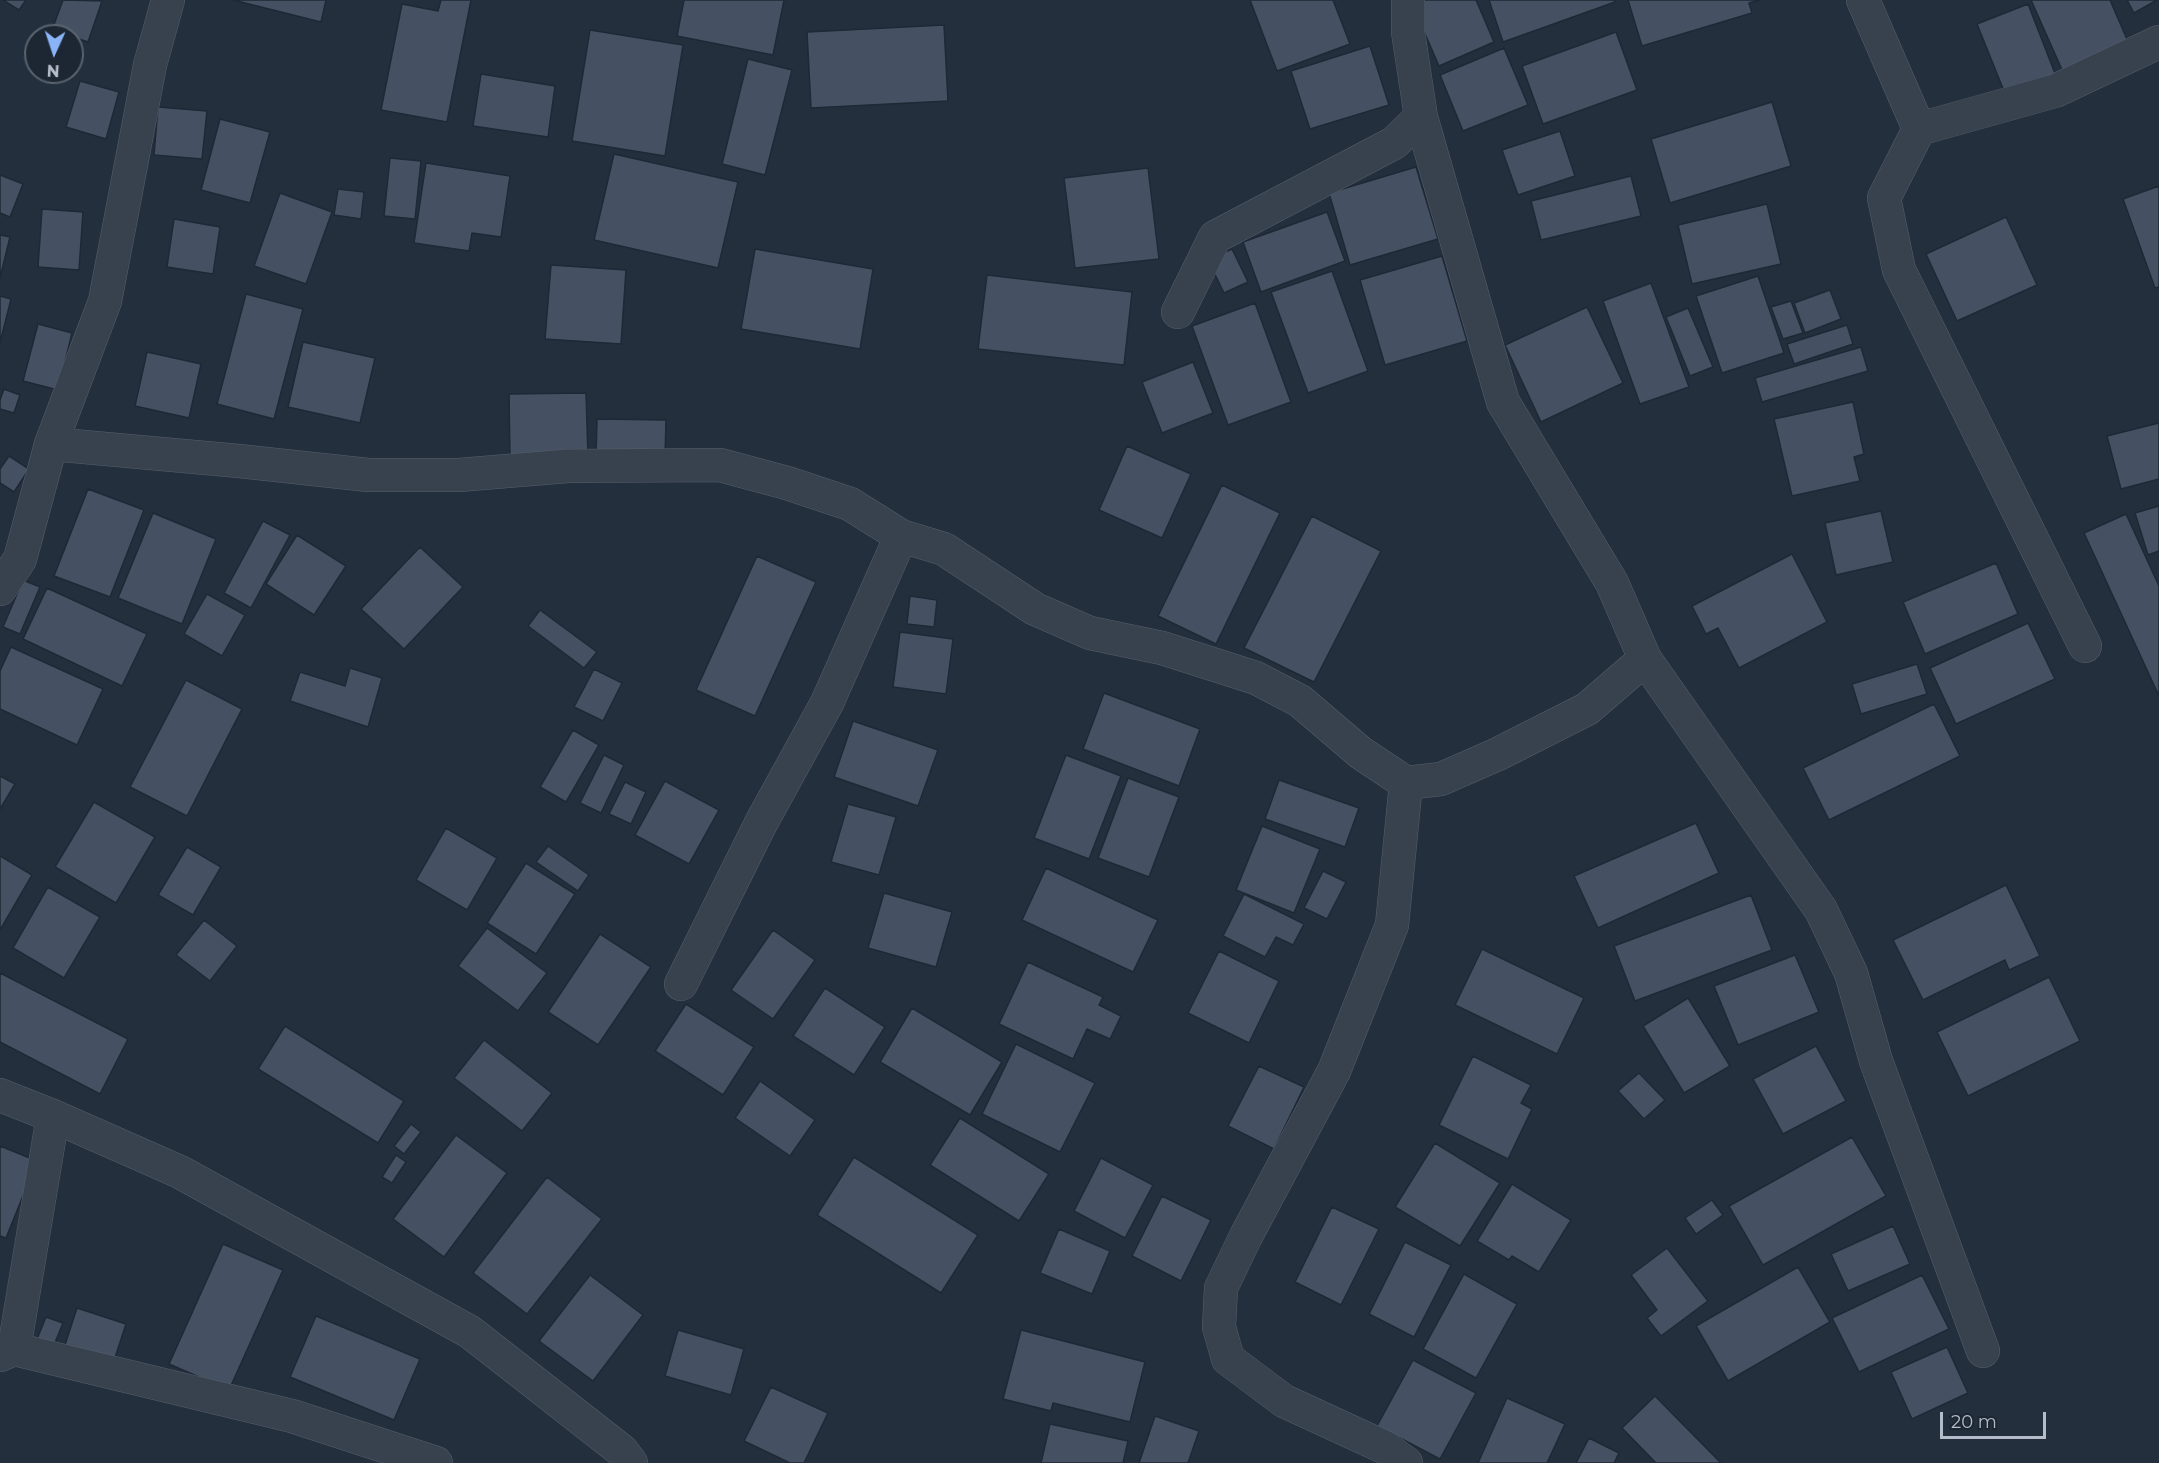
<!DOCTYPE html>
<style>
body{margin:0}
#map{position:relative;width:2159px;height:1463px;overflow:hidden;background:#242f3e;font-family:Montserrat,sans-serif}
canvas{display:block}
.north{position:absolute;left:24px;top:24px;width:60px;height:60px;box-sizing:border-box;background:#1d2633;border:2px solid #59626f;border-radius:50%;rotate:183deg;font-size:16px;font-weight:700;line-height:24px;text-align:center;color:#b4bcc9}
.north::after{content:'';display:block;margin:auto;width:21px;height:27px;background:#8ab4f8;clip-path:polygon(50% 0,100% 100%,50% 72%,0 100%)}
.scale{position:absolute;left:1940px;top:1412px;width:106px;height:27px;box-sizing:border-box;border:3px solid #b4bcc9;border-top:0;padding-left:8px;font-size:18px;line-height:21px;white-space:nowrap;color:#b4bcc9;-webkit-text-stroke:4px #1d2633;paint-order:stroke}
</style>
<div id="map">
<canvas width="2159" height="1463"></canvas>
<div class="north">N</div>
<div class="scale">20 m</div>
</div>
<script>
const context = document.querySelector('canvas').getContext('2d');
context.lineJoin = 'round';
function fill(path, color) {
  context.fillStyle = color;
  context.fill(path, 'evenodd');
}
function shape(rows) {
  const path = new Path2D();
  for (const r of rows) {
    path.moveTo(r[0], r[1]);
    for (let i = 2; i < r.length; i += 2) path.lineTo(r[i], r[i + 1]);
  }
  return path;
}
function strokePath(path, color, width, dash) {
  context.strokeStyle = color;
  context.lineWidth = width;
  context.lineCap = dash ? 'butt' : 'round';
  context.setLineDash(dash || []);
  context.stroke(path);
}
const building = shape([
 [3,0,26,0,19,10,3,0],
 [63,0,102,1,88,42,52,30,63,0],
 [233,0,326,0,321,22,233,0],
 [441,0,471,0,447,122,381,110,402,4,438,11,441,0],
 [684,0,784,0,773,55,677,36,684,0],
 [1250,0,1333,0,1350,44,1277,71,1250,0],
 [1423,0,1476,0,1494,42,1439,66,1412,4,1423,0],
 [1489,0,1614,0,1615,2,1503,42,1489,0],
 [1628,0,1760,0,1749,3,1752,13,1642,46,1628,0],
 [2031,0,2110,0,2129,44,2063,72,2031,0],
 [2127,0,2157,0,2134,13,2127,0],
 [2028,4,2056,76,2006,96,1977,24,2028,4],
 [944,25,948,101,811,108,807,32,944,25],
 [590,30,683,45,665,156,572,141,590,30],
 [1616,32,1637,90,1543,124,1522,66,1616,32],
 [1370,46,1389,105,1310,129,1291,71,1370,46],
 [1504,48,1528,105,1463,131,1440,75,1504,48],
 [748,59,792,70,765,175,722,164,748,59],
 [481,74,555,86,548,137,473,126,481,74],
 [80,81,119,92,106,139,66,127,80,81],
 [1772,102,1791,166,1670,203,1651,139,1772,102],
 [158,107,207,111,202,159,154,155,158,107],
 [220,119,270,132,250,203,201,190,220,119],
 [1560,131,1575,176,1518,195,1502,150,1560,131],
 [614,154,738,182,718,268,594,240,614,154],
 [390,158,421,161,415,219,384,216,390,158],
 [426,163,510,176,501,237,472,233,469,251,414,243,426,163],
 [1416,167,1438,239,1350,265,1329,193,1416,167],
 [1148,168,1159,259,1075,268,1064,178,1148,168],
 [0,175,23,184,10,217,0,213,0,175],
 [1631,176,1641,216,1541,240,1531,201,1631,176],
 [2159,186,2159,287,2155,288,2123,199,2159,186],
 [338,189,364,192,361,219,334,215,338,189],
 [280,193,332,212,306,284,254,266,280,193],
 [1767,204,1781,264,1692,284,1678,225,1767,204],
 [42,209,83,212,79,270,38,267,42,209],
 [1327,212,1345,261,1261,292,1243,242,1327,212],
 [2006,217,2037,285,1957,321,1926,254,2006,217],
 [174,219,220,227,213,274,167,267,174,219],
 [0,235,10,237,0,278,0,235],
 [755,249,873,269,860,349,741,329,755,249],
 [1232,249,1248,282,1224,293,1208,260,1232,249],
 [1442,256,1467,341,1385,365,1360,280,1442,256],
 [551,265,626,270,621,344,545,339,551,265],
 [1332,271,1368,371,1308,393,1271,292,1332,271],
 [987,275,1132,292,1124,365,978,349,987,275],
 [1758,276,1784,353,1722,373,1696,296,1758,276],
 [1651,283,1689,387,1640,404,1603,301,1651,283],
 [1830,290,1841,319,1805,333,1794,303,1830,290],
 [246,294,303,309,274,419,217,404,246,294],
 [0,296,11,299,0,343,0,296],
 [1791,301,1803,333,1783,339,1771,307,1791,301],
 [1255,303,1291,402,1228,425,1192,326,1255,303],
 [1587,307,1623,383,1541,422,1505,345,1587,307],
 [1688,308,1713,367,1690,376,1666,317,1688,308],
 [38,324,72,333,58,390,23,381,38,324],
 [1847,325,1853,344,1794,364,1787,344,1847,325],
 [303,342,375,358,360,423,288,407,303,342],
 [1861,347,1868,371,1762,402,1755,378,1861,347],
 [147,352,201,364,189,418,135,406,147,352],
 [1193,362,1213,413,1162,433,1142,382,1193,362],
 [4,389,20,395,14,413,0,409,0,400,4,389],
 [586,393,588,456,510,458,509,394,586,393],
 [1853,402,1864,454,1854,457,1860,481,1792,496,1774,419,1853,402],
 [597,419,666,420,665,457,596,456,597,419],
 [2159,423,2159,479,2121,489,2107,436,2159,423],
 [1127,446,1191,474,1162,538,1099,510,1127,446],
 [9,456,29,469,14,492,0,483,0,469,9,456],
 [1222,485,1280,513,1216,644,1158,616,1222,485],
 [88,489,144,510,110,597,54,576,88,489],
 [2159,506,2159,551,2148,555,2135,513,2159,506],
 [1881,511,1893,562,1836,575,1825,523,1881,511],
 [153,513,216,539,182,624,118,598,153,513],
 [2126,514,2159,586,2159,696,2084,533,2126,514],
 [1312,516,1381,551,1314,682,1244,648,1312,516],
 [263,521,290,535,251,608,224,593,263,521],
 [297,535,346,566,314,615,266,584,297,535],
 [420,547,463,587,404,649,361,609,420,547],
 [1792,554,1827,622,1739,668,1718,628,1706,634,1692,606,1792,554],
 [757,556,816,582,755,716,696,690,757,556],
 [1996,563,2018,614,1925,654,1903,602,1996,563],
 [23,580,40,587,20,634,3,627,23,580],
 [47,588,147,634,122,686,23,639,47,588],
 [207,594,245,615,222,656,184,634,207,594],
 [910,596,937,600,934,627,907,624,910,596],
 [540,610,597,652,584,668,528,626,540,610],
 [2028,623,2055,679,1956,724,1930,668,2028,623],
 [900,632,953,639,946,694,893,687,900,632],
 [11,647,103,689,77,745,0,709,0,671,11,647],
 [1917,664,1927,694,1861,714,1852,684,1917,664],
 [350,668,382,678,368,727,290,701,300,672,345,686,350,668],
 [594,669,622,683,603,721,574,707,594,669],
 [186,680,242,709,187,816,130,787,186,680],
 [1104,693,1200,729,1179,786,1083,749,1104,693],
 [1934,704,1960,756,1829,820,1803,768,1934,704],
 [853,721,938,750,918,806,834,777,853,721],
 [573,730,599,745,566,802,540,787,573,730],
 [604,755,624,765,601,813,580,803,604,755],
 [1066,755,1121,776,1089,859,1034,838,1066,755],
 [0,776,15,784,0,809,0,776],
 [1128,778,1179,797,1149,877,1098,858,1128,778],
 [1279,780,1359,808,1345,847,1265,819,1279,780],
 [665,781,719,810,689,864,635,835,665,781],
 [625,782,646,792,631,824,609,814,625,782],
 [94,802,155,837,116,903,55,867,94,802],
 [848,804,896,817,879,875,831,862,848,804],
 [1696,823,1719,873,1598,928,1574,876,1696,823],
 [1262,826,1320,849,1294,913,1236,890,1262,826],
 [446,828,497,858,467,910,416,880,446,828],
 [548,846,589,875,578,891,536,862,548,846],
 [187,847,221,867,193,915,158,895,187,847],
 [0,856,32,875,0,930,0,856],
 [526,863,575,894,536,954,487,923,526,863],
 [1046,868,1158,920,1133,972,1022,920,1046,868],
 [1323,871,1346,882,1327,919,1304,908,1323,871],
 [2006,885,2040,956,2009,970,2005,960,1923,1000,1893,940,2006,885],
 [48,887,100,917,64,978,13,948,48,887],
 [884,893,952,912,936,967,868,948,884,893],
 [1244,894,1304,924,1293,945,1276,937,1265,957,1223,936,1244,894],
 [1751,895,1772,950,1635,1001,1614,946,1751,895],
 [204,920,237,946,210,981,176,955,204,920],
 [487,928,547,973,518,1011,458,966,487,928],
 [773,930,815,960,773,1019,731,990,773,930],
 [600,934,651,967,598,1045,548,1012,600,934],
 [1482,949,1584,998,1557,1054,1455,1005,1482,949],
 [1219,951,1279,981,1249,1043,1188,1013,1219,951],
 [1795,955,1819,1012,1738,1045,1714,986,1795,955],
 [1028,962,1103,997,1099,1005,1121,1016,1110,1039,1087,1029,1073,1059,999,1024,1028,962],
 [0,973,128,1039,100,1094,0,1042,0,973],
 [2049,977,2080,1041,1968,1096,1937,1032,2049,977],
 [825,988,885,1027,854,1075,793,1036,825,988],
 [1688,998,1730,1066,1684,1093,1643,1026,1688,998],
 [686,1004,754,1047,723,1095,655,1051,686,1004],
 [912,1008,1002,1062,970,1115,880,1062,912,1008],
 [285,1026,404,1101,378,1143,258,1069,285,1026],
 [484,1040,552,1093,522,1131,454,1078,484,1040],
 [1016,1044,1095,1083,1060,1152,982,1114,1016,1044],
 [1816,1046,1846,1101,1783,1134,1753,1079,1816,1046],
 [1473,1056,1531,1085,1521,1103,1532,1109,1508,1159,1439,1125,1473,1056],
 [1259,1066,1304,1087,1274,1149,1228,1126,1259,1066],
 [1639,1073,1665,1100,1644,1119,1618,1091,1639,1073],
 [760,1081,815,1120,790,1156,735,1118,760,1081],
 [960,1118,1049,1174,1019,1221,930,1165,960,1118],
 [411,1124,421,1132,404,1154,394,1146,411,1124],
 [456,1135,507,1173,444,1257,393,1219,456,1135],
 [1852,1137,1886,1196,1763,1265,1729,1206,1852,1137],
 [1435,1143,1500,1183,1460,1246,1395,1207,1435,1143],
 [0,1146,37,1161,6,1238,0,1236,0,1146],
 [396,1155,406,1162,392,1183,382,1177,396,1155],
 [854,1157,978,1235,941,1293,817,1215,854,1157],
 [1101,1158,1153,1185,1125,1238,1074,1211,1101,1158],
 [547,1177,602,1219,527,1314,473,1273,547,1177],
 [1512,1184,1571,1220,1539,1272,1512,1256,1509,1260,1477,1241,1512,1184],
 [1162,1196,1211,1220,1181,1281,1132,1256,1162,1196],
 [1712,1200,1723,1215,1696,1234,1685,1218,1712,1200],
 [1332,1207,1379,1229,1341,1305,1295,1282,1332,1207],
 [1893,1226,1910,1264,1848,1291,1831,1254,1893,1226],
 [1059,1229,1110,1251,1092,1294,1040,1273,1059,1229],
 [1405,1242,1451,1265,1414,1337,1369,1314,1405,1242],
 [223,1244,283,1270,229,1390,169,1364,223,1244],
 [1667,1248,1708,1301,1661,1336,1647,1318,1657,1310,1631,1275,1667,1248],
 [1798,1267,1830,1322,1728,1381,1696,1326,1798,1267],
 [1464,1274,1517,1304,1476,1378,1423,1349,1464,1274],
 [590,1275,643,1315,593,1381,539,1341,590,1275],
 [1922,1275,1949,1329,1859,1372,1832,1318,1922,1275],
 [77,1308,126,1324,112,1367,63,1351,77,1308],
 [316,1316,420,1359,394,1420,290,1377,316,1316],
 [46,1317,63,1323,52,1350,35,1344,46,1317],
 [678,1330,744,1349,731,1395,665,1376,678,1330],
 [1021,1330,1145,1362,1130,1422,1053,1403,1051,1411,1003,1399,1021,1330],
 [1947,1347,1968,1393,1912,1419,1891,1372,1947,1347],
 [1413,1360,1476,1393,1440,1459,1377,1426,1413,1360],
 [771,1387,828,1413,804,1463,790,1463,744,1441,771,1387],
 [1655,1396,1721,1463,1656,1463,1622,1428,1655,1396],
 [1507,1398,1565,1424,1547,1463,1478,1463,1507,1398],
 [1155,1416,1199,1431,1188,1463,1139,1463,1155,1416],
 [1050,1424,1128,1441,1123,1463,1041,1463,1050,1424],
 [1589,1438,1619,1453,1614,1463,1576,1463,1589,1438]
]);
const minor = shape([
 [1408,0,1408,32,1421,117,1503,402,1612,583,1645,659,1821,910,1851,973,1876,1061,1983,1351],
 [1863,0,1919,129],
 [1178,312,1215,237,1394,143,1421,117],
 [51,444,239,461,368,475,459,475,568,466,720,465,787,483,850,504,901,536,944,549,1035,609,1090,633,1162,648,1256,678,1300,701,1361,753,1406,783,1441,779,1498,754,1587,709,1645,659],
 [0,589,20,559,51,444,105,301,150,65,168,0],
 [2085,646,1899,270,1884,198,1919,129,2055,91,2159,42],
 [1406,783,1392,925,1334,1071,1246,1236,1221,1288,1219,1327,1228,1359,1284,1401,1386,1448,1406,1463],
 [681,984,761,823,827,703,901,536],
 [0,1095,53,1116,180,1172,470,1332,622,1451,631,1463],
 [14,1349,53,1116],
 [0,1355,14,1349,292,1416,436,1463]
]);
fill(building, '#455162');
strokePath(building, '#1f2835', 1.5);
strokePath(minor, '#565f6c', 34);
strokePath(minor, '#38414e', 33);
</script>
